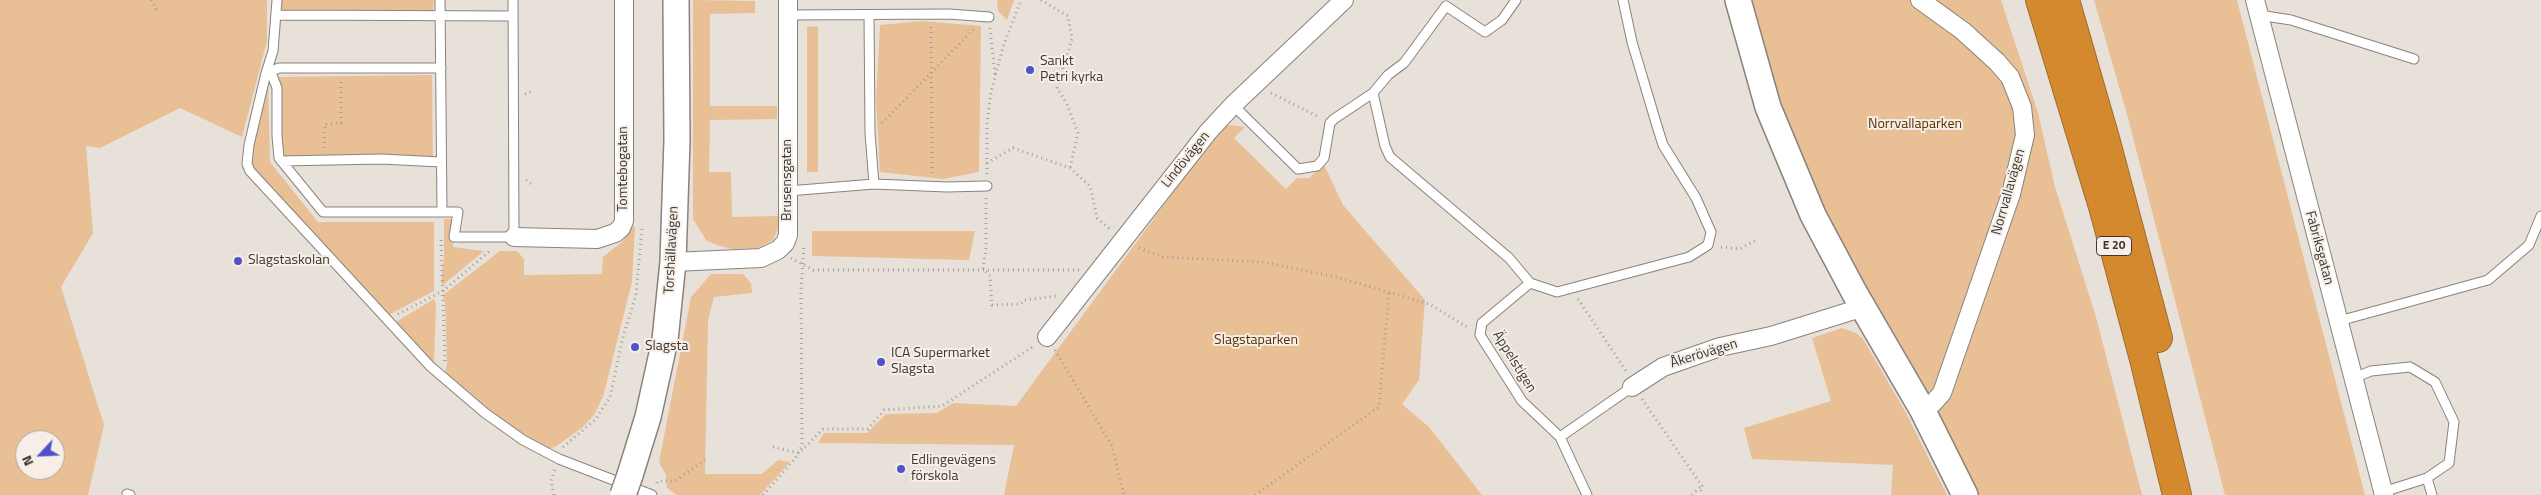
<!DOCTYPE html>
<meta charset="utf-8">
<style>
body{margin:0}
#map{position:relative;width:2541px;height:495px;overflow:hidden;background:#e8e1da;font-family:"Titillium Web",sans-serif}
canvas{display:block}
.north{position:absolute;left:15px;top:430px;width:50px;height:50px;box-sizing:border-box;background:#f6eee7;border:1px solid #aba59f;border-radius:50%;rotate:245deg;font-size:14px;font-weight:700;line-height:20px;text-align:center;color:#3a3734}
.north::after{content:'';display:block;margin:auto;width:18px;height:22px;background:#4e53c9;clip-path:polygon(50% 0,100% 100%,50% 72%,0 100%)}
</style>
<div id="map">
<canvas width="2541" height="495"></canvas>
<div class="north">N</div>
</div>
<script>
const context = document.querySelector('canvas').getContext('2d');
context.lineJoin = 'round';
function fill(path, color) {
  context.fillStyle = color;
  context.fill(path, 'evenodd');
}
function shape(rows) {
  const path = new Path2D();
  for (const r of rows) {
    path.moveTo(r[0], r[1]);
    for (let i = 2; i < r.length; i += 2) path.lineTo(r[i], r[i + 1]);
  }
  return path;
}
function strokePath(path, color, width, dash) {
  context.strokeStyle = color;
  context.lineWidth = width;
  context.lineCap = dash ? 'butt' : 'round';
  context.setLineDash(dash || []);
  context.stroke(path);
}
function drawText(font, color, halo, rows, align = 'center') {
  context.font = font + ' "Titillium Web",sans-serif';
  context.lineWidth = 4;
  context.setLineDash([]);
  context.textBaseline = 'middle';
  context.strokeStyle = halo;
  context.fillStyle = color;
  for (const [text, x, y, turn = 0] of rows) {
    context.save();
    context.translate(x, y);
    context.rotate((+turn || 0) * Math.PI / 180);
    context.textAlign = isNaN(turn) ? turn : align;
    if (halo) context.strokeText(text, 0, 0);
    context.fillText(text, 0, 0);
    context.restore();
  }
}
const green = shape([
 [0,0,267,0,267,41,242,137,180,108,100,148,86,146,93,233,61,287,104,425,88,495,0,495],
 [25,440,55,440,55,470,25,470],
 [276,0,434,0,433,11,284,13,276,7],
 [693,0,755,1,755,13,710,14,710,106,777,106,777,119,710,120,709,172,731,172,732,217,778,216,778,229,773,240,759,248,732,249,716,245,706,240,693,219],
 [997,0,1014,0,1007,20,998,11],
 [1746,0,2001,0,2038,113,2055,187,2096,317,2142,495,1972,495,1867,298,1798,157],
 [2094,0,2237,0,2365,495,2225,495,2128,118],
 [922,21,981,26,979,172,943,179,880,172,876,99,880,25],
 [807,26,818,27,818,172,807,172],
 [432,75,433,161,280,163,279,77],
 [268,81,270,162,318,222,434,222,434,291,383,318,258,184,249,158],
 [1231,125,1245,127,1234,138,1286,189,1297,178,1309,178,1324,165,1343,205,1425,300,1419,380,1402,404,1429,427,1482,495,1004,495,1014,445,818,443,824,433,867,433,886,414,937,413,953,403,1016,406,1188,172,1226,126],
 [444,219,451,219,453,247,484,251,443,285,441,283,444,257],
 [630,227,635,227,632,282,603,397,594,415,583,427,555,447,545,449,495,418,452,382,445,373,447,364,445,303,443,295,500,251,517,251,524,259,524,275,602,274,603,257,623,241],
 [812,231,975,231,969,260,812,256],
 [711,274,743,274,751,283,752,293,714,297,708,320,705,474,762,474,778,460,790,462,760,495,677,495,667,488,666,475,659,462,691,297],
 [434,299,436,303,434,362,430,365,389,326],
 [1842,328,1856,333,1863,339,1906,413,1947,495,1891,495,1893,465,1752,459,1744,428,1831,401,1812,338]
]);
const path = shape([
 [151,0,157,10],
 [1041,0,1068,16,1072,39,1057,88,1067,104,1078,133,1070,168],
 [931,27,932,173],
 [990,28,995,74],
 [1271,93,1319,117],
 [525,94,533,91],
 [882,123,974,29],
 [324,148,325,124,341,123,341,80],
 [987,163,1013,148,1070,168,1090,186,1097,218,1111,230],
 [987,174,987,123,991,92,1003,47,1021,0],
 [526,180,534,186],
 [986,198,986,247,983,269,990,276,992,305,1021,304,1024,300,1056,296],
 [441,240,445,363],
 [1721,247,1740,249,1756,240],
 [1139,248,1163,257,1263,262,1336,277,1429,304,1469,328],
 [791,258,813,270,1079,270],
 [1578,299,1626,371],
 [398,314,443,291,491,250],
 [1055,350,1112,446,1124,495],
 [1642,399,1702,486,1700,495],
 [563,447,595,420,610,397,623,337,636,295,642,227],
 [773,447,799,453,823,429,868,429,884,410,942,406,1034,346],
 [657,483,658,481,675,481,705,460],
 [554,495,551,481,555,469],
 [763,495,795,459,802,446,801,291,804,244],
 [1255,495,1379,407,1389,292],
 [1692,495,1701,486]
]);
const lane = shape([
 [277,0,273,51,266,73,272,75,277,88,277,136,279,158,323,212,458,212,454,237,514,237,513,0],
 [440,0,442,212],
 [277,15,512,16],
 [788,15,949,14,989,17],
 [869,15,870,133,874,184],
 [2259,15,2291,20,2414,59],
 [441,68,279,68,266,73,249,145,247,164,250,171,430,366,485,413,523,440,559,459,652,495],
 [1373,93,1385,146,1390,157,1509,258,1530,283,1482,323,1480,335,1522,401,1560,437,1587,495],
 [1233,105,1298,169,1317,166,1324,158,1330,123,1334,119,1373,93,1388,75,1404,63,1446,6,1485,32,1502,20,1516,0],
 [281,161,381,159,441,162],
 [788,191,874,184,947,187,987,186],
 [1530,283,1557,292,1689,257,1708,245,1711,232,1696,198,1663,145,1657,126,1632,42,1623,0],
 [2339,321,2488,280,2529,245,2541,216],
 [2354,378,2371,371,2410,367,2435,382,2454,422,2449,463,2427,478,2383,492],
 [1560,437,1632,387],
 [2427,478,2432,495],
 [127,494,130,495]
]);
const street = shape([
 [1920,0,1963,31,1997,62,2010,77,2022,107,2025,135,2011,194,1942,393,1933,403,1922,409],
 [2255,0,2384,495],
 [514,237,597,239,615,233,621,228,624,221,624,0],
 [673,262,761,258,778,250,785,243,788,235,788,0],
 [1047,337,1208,132,1233,105,1344,0],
 [1632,387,1663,367,1720,347,1771,336,1864,307]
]);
const secondary = shape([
 [1738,0,1768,107,1813,215,1854,292,1922,409,1965,495],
 [630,475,648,417,665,340,673,262,677,140,676,0]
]);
const highway = shape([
 [2040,0,2104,210,2144,359,2177,495],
 [2065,0,2106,142,2158,338]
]);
const secondaryBridge = shape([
 [623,495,630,475]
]);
const markers = [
 [1030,70,5,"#4e53c9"],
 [238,261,5,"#4e53c9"],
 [635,347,5,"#4e53c9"],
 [881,362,5,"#4e53c9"],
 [901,469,5,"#4e53c9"]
];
const shields = [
 [2114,246,35]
];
const shieldNames = [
 ["E 20",2114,246]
];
const poiNames = [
 ["Sankt",1040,62],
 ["Petri kyrka",1040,78],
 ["Slagstaskolan",248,261],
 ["Slagsta",645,347],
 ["ICA Supermarket",891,354],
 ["Slagsta",891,370],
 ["Edlingevägens",911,461],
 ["förskola",911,477]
];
const parkNames = [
 ["Norrvallaparken",1915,125],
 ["Slagstaparken",1256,341]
];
const streetNames = [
 ["Lindövägen",1186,160,-51],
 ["Tomtebogatan",624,169,-90],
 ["Brusensgatan",788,180,-90],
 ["Norrvallavägen",2009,192,-74],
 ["Fabriksgatan",2319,248,75],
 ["Torshällavägen",672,250,-87],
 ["Åkerövägen",1704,354,-17],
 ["Äppelstigen",1514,362,58]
];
fill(green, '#e9bf95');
strokePath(lane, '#89837c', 11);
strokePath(street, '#89837c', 20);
strokePath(secondary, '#89837c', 28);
strokePath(highway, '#9e6c31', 30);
strokePath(path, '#a49e99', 3, [1, 4]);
strokePath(lane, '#fff', 9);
strokePath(street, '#fff', 18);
strokePath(secondary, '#fff', 25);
strokePath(highway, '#d4892f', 28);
strokePath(secondaryBridge, '#89837c', 28, []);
strokePath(secondaryBridge, '#fff', 25);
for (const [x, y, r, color] of markers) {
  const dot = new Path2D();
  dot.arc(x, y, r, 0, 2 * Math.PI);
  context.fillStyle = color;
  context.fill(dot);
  strokePath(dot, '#f6eee7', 2);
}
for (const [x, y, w] of shields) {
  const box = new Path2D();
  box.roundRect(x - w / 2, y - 9.5, w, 19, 4);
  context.fillStyle = '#f6eee7';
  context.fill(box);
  strokePath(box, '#3a3734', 1);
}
drawText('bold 12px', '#3a3734', null, shieldNames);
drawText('14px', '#3a3734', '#f6eee7', poiNames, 'left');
drawText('14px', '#583300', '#f6eee7', parkNames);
drawText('14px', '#3a3734', '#f6eee7', streetNames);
</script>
